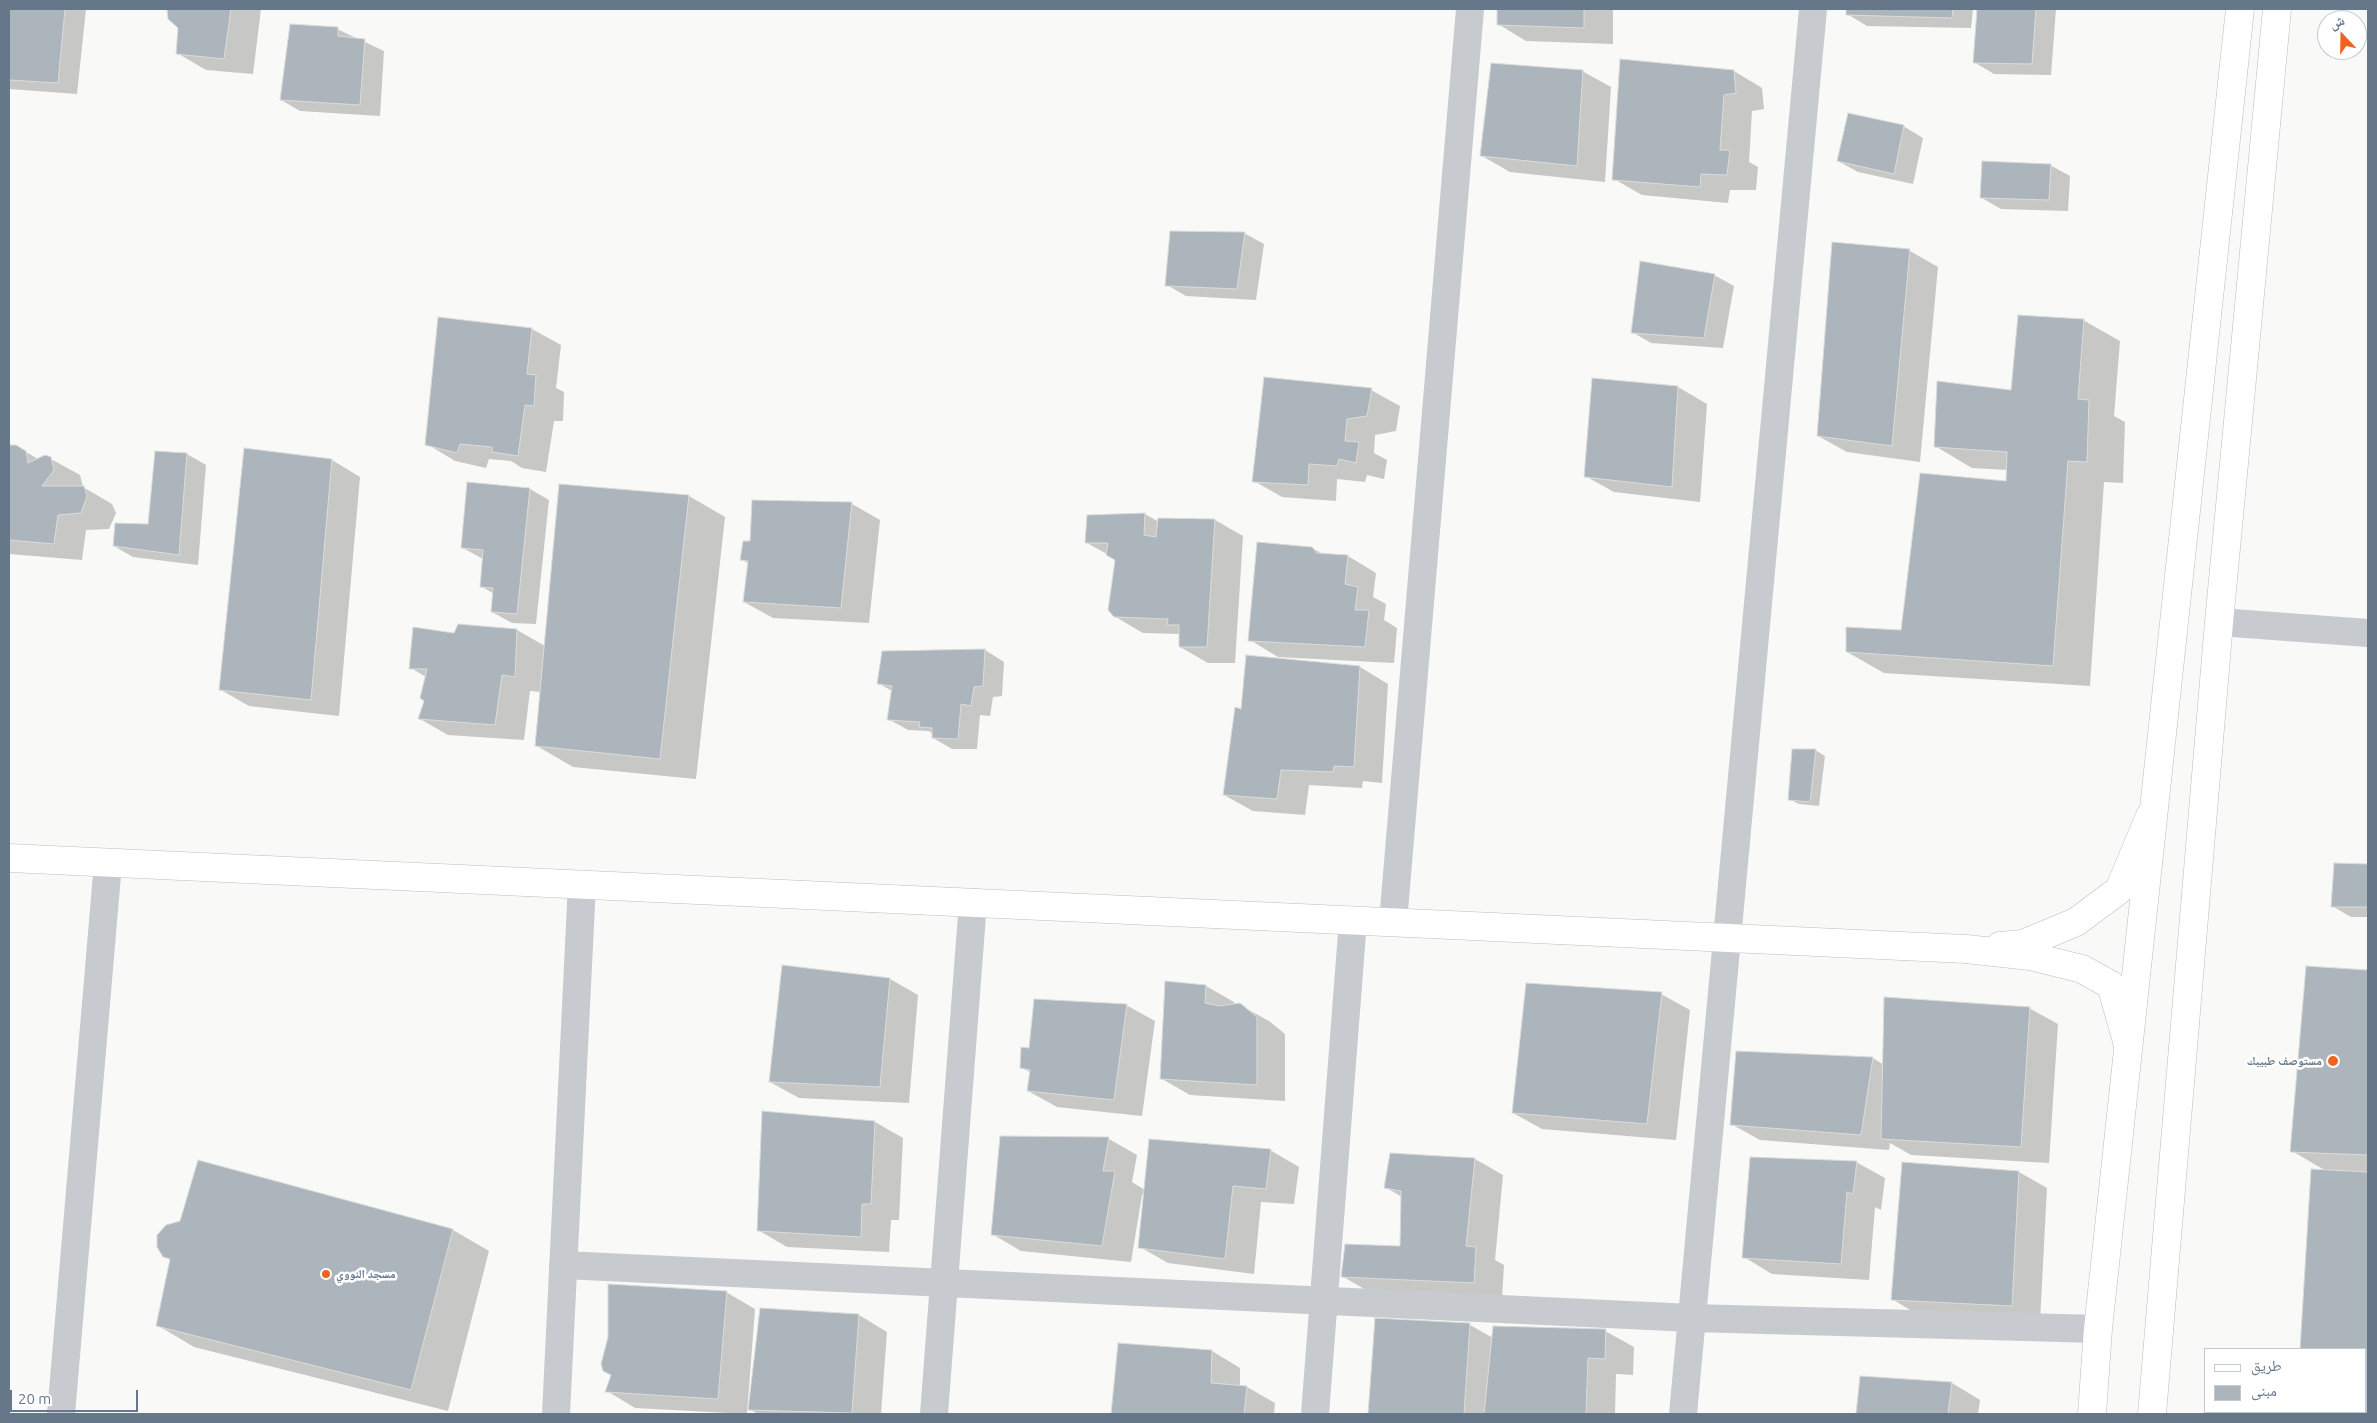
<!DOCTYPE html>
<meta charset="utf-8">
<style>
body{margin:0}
#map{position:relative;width:2377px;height:1423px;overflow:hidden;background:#f9faf7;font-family:Ubuntu,"Noto Naskh Arabic",sans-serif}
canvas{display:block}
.frame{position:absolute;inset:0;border:10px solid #66778a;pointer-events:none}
.legend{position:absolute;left:2204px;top:1348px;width:162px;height:65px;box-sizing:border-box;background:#fff;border:1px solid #c2c9d0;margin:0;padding:6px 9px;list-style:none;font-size:15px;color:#66778a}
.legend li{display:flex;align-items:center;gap:10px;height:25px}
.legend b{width:25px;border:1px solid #c2c9d0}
.north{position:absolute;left:2317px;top:10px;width:50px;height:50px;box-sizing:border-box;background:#fff;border:1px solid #c2c9d0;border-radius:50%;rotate:339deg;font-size:14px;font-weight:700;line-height:20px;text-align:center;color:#66778a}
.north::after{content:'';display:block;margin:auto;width:18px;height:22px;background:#f06321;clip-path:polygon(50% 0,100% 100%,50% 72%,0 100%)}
.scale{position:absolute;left:10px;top:1390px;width:128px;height:22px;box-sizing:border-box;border:2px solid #66778a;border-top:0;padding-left:6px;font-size:15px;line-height:18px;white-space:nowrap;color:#66778a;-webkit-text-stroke:4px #fff;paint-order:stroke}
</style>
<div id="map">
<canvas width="2377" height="1423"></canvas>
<div class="frame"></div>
<ul class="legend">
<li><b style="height:6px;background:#fff"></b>طريق</li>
<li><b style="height:14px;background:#adb5bc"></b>مبنى</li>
</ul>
<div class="north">ش</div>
<div class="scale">20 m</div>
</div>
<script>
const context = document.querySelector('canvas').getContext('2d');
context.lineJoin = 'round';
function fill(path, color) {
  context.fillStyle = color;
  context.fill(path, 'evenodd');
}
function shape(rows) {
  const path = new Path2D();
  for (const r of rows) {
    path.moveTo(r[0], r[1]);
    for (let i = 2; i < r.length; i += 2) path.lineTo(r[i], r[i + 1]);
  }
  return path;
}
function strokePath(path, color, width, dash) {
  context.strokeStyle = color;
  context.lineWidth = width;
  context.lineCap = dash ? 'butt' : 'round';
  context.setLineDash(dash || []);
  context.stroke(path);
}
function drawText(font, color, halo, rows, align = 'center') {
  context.font = font + ' Ubuntu,"Noto Naskh Arabic",sans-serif';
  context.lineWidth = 5;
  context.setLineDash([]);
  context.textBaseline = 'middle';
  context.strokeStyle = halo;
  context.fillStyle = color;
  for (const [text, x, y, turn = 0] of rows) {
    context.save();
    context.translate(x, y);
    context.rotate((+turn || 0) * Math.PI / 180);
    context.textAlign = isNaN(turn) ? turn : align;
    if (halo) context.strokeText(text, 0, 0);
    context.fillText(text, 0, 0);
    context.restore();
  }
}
const shadow = shape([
 [9,9,86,9,77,94,9,89],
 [169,9,261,9,253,74,206,70,177,53,179,28,169,18],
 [1498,9,1613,9,1613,44,1526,41,1498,24],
 [1847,9,1973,9,1971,28,1867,26,1847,14],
 [1978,9,2056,9,2051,75,1994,74,1974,62],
 [337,29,384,51,380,116,300,111,281,100],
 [2368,36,2368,56,2367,55],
 [1582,71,1611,87,1605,182,1510,172,1482,156],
 [1734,71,1762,88,1764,109,1752,111,1749,162,1758,167,1756,190,1730,190,1728,203,1642,195,1614,179],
 [1903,126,1923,138,1913,184,1858,172,1838,161],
 [2050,165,2070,176,2068,211,2001,209,1982,198],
 [1244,233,1264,244,1256,300,1186,296,1167,285],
 [1834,243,1910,251,1938,267,1920,462,1847,452,1818,436],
 [1714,275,1734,286,1723,348,1651,343,1632,332],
 [439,319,532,329,561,345,556,388,564,392,563,421,554,421,546,472,522,468,511,461,489,459,486,468,455,461,427,444],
 [2083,320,2120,341,2114,416,2125,422,2123,483,2104,482,2090,686,1884,673,1847,652,1902,631,2007,483,2007,470,1972,468,1935,446,2012,391],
 [1593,379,1678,387,1707,404,1700,502,1614,492,1585,476],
 [1371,390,1400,406,1396,431,1375,435,1374,453,1387,460,1384,479,1367,475,1365,482,1337,479,1336,501,1282,497,1254,481],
 [9,446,16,446,38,459,51,459,80,475,83,487,112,504,116,513,109,529,86,530,82,560,9,554],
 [245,449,332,460,360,477,339,716,249,706,221,690],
 [157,453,187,454,206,465,198,565,133,557,114,546,149,525],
 [530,489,549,500,536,624,512,623,492,612,494,594,481,586,483,559,463,548],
 [689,496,725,517,696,779,573,767,537,746,541,692,530,691,524,740,448,735,420,719,426,700,426,677,411,668,455,635,517,630,545,646],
 [852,504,880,520,869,623,773,618,744,602,749,564,741,559,751,542],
 [1145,514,1159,522,1215,520,1243,536,1235,663,1208,663,1180,647,1180,634,1143,633,1114,616,1116,559,1087,543],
 [1312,548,1323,554,1348,556,1376,573,1373,597,1386,604,1384,620,1397,628,1394,663,1278,657,1250,640],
 [985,650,1004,662,1002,696,993,697,990,716,980,715,977,749,952,749,933,738,933,734,929,731,908,730,888,719,892,691,878,683],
 [1360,667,1388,684,1382,783,1363,781,1362,788,1309,785,1305,815,1253,811,1224,795,1242,710],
 [1815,750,1825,756,1819,806,1799,804,1789,799],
 [2335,864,2368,865,2368,917,2351,917,2332,906],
 [2307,967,2368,971,2368,1414,2297,1414,2297,1412,2366,1412,2366,1349,2301,1349,2312,1170,2326,1171,2292,1151],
 [890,979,918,995,909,1103,799,1098,770,1082],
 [1206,986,1234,1002,1234,1005,1240,1005,1269,1021,1285,1034,1285,1101,1190,1095,1162,1079],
 [1661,994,1690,1010,1676,1140,1542,1129,1513,1113],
 [1126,1005,1155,1021,1142,1116,1057,1107,1028,1091,1031,1073,1021,1067,1030,1049],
 [2029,1008,2058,1024,2049,1163,1911,1155,1890,1143,1889,1150,1760,1140,1731,1124,1873,1058,1884,1065],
 [875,1122,903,1138,899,1220,891,1220,889,1252,787,1247,758,1230],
 [1001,1137,1109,1139,1137,1155,1132,1182,1145,1190,1270,1150,1299,1167,1294,1204,1261,1202,1254,1274,1168,1263,1140,1247,1144,1195,1142,1195,1131,1262,1021,1251,992,1234],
 [1475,1159,1503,1175,1495,1260,1504,1265,1502,1299,1371,1293,1342,1276,1401,1247,1402,1197,1385,1187],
 [199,1162,453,1230,489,1251,448,1411,194,1347,157,1325,171,1260,164,1256,181,1222],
 [1856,1162,1885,1178,1881,1210,1875,1207,1869,1280,1772,1274,1744,1257],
 [2019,1172,2047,1188,2040,1321,1920,1316,1892,1299],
 [726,1292,755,1309,747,1414,635,1408,607,1391],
 [859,1315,887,1332,881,1414,758,1414,749,1409],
 [1376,1320,1470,1325,1493,1338,1605,1331,1634,1347,1633,1375,1616,1374,1615,1414,1369,1414],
 [1119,1344,1212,1351,1240,1368,1240,1386,1247,1387,1275,1403,1274,1414,1112,1414],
 [1861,1377,1952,1383,1980,1400,1978,1414,1858,1414]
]);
const building = shape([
 [9,9,65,9,58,83,9,80,9,9],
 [167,9,231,9,224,59,176,54,178,28,168,19,167,9],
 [1497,9,1584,9,1584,28,1497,25,1497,9],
 [1846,9,1953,9,1952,18,1846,15,1846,9],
 [1977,9,2036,9,2032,64,1973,63,1977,9],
 [290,24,338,27,338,36,365,39,360,105,280,100,290,24],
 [1620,59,1734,70,1736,93,1724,95,1720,150,1730,150,1727,175,1701,174,1700,187,1612,180,1620,59],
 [1491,63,1583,70,1577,166,1480,156,1491,63],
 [1848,113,1904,125,1894,174,1837,161,1848,113],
 [1982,161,2051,164,2049,200,1980,198,1982,161],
 [1170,231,1245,232,1237,289,1165,286,1170,231],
 [1832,242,1910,249,1892,446,1817,436,1832,242],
 [1640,261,1715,274,1704,338,1631,333,1640,261],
 [2018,315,2084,319,2078,399,2089,400,2087,462,2068,461,2053,666,1846,652,1846,627,1901,630,1920,473,2006,481,2007,452,1934,447,1937,381,2011,390,2018,315],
 [438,317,532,328,527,374,536,375,534,406,525,405,518,456,492,452,492,447,460,444,457,453,425,445,438,317],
 [1264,377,1372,388,1367,416,1347,419,1345,441,1359,442,1356,463,1339,459,1337,466,1309,464,1308,485,1252,482,1264,377],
 [1592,378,1678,386,1672,487,1584,477,1592,378],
 [9,445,16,445,26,451,28,463,45,455,51,457,54,470,42,486,84,486,87,496,81,513,58,515,54,544,9,540,9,445],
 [244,448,332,459,311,700,219,690,244,448],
 [155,451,187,453,179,555,113,546,115,523,148,524,155,451],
 [467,482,530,488,517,614,491,612,493,588,480,587,483,550,461,548,467,482],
 [559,484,689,495,660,759,535,746,559,484],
 [752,500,852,502,841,608,743,602,748,561,740,560,743,541,750,541,752,500],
 [1145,513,1144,535,1156,537,1158,518,1215,519,1207,647,1179,647,1179,625,1167,625,1168,619,1114,617,1108,610,1115,560,1106,555,1108,543,1085,543,1087,515,1145,513],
 [1257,542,1312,547,1317,553,1348,555,1345,584,1358,587,1355,610,1369,610,1365,647,1248,641,1257,542],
 [458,624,517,629,515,677,502,675,495,725,418,719,424,701,420,698,427,669,409,669,413,627,454,633,458,624],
 [985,649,983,686,974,687,971,706,961,704,958,739,932,738,932,728,919,727,920,722,887,720,892,686,877,684,882,651,985,649],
 [1246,655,1360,666,1354,767,1334,766,1333,772,1281,770,1277,799,1223,795,1235,707,1241,709,1246,655],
 [1792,749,1816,749,1810,802,1788,800,1792,749],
 [2334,863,2368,864,2368,907,2331,907,2334,863],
 [782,965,890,978,880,1087,769,1082,782,965],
 [2306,966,2368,970,2368,1155,2290,1152,2306,966],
 [1165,981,1206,985,1205,1003,1219,1006,1240,1003,1257,1017,1257,1085,1160,1079,1165,981],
 [1526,983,1662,992,1647,1124,1512,1113,1526,983],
 [1884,997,2030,1007,2021,1147,1881,1139,1884,997],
 [1034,999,1127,1004,1114,1100,1027,1091,1030,1070,1020,1068,1021,1047,1029,1048,1034,999],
 [1736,1051,1873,1057,1861,1135,1730,1125,1736,1051],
 [762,1111,875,1121,871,1204,862,1204,861,1237,757,1231,762,1111],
 [1000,1136,1109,1137,1103,1171,1115,1171,1102,1246,991,1235,1000,1136],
 [1149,1139,1271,1149,1266,1189,1233,1186,1225,1259,1138,1248,1149,1139],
 [1390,1153,1475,1158,1466,1246,1476,1247,1474,1283,1341,1277,1345,1244,1400,1246,1401,1191,1384,1188,1390,1153],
 [1750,1157,1857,1161,1853,1194,1847,1192,1841,1264,1742,1258,1750,1157],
 [198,1160,453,1229,411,1390,156,1326,170,1259,163,1257,157,1247,157,1235,166,1225,180,1221,198,1160],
 [1902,1162,2019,1171,2012,1306,1891,1300,1902,1162],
 [2311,1169,2368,1172,2368,1414,2296,1414,2296,1412,2366,1412,2366,1349,2300,1349,2311,1169],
 [608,1284,727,1291,718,1399,605,1392,611,1375,603,1371,601,1364,608,1337,608,1284],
 [760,1308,859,1314,852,1413,748,1410,760,1308],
 [1375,1318,1470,1323,1464,1414,1368,1414,1375,1318],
 [1493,1326,1606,1329,1605,1359,1588,1358,1586,1414,1484,1414,1493,1326],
 [1118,1343,1212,1350,1211,1383,1247,1386,1244,1414,1111,1414,1118,1343],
 [1860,1376,1952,1382,1948,1414,1856,1414,1860,1376]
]);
const street = shape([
 [2219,622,2368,633],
 [1393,922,1470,9],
 [563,1265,1692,1318,2098,1329],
 [61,1414,108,863],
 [556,1414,582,884],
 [934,1414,973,902],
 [1315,1414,1353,920],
 [1683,1414,1813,9]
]);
const secondary = shape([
 [9,858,1966,949,2030,956,2082,969,2111,985,2128,1045],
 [2000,946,2023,944,2076,922,2119,890,2150,816]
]);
const highway = shape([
 [2092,1414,2098,1329,2240,9],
 [2152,1414,2219,622,2277,9]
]);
const markers = [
 [2333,1061,6,"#f06321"],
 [326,1274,5,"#f06321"]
];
const poiNames = [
 ["مستوصف طبيبك",2322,1061],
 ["مسجد النووي",336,1274,"left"]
];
fill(shadow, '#0003');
fill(building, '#adb5bc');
strokePath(building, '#dbdcd9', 1);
strokePath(secondary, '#b9bec3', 29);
strokePath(highway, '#b7bbbf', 29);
strokePath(street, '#c7cacf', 28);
strokePath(secondary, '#fff', 28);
strokePath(highway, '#fff', 28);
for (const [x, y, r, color] of markers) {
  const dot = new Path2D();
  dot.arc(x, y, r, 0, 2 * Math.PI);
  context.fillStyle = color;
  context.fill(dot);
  strokePath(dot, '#fff', 2);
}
drawText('bold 12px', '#66778a', '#fff', poiNames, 'right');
</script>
